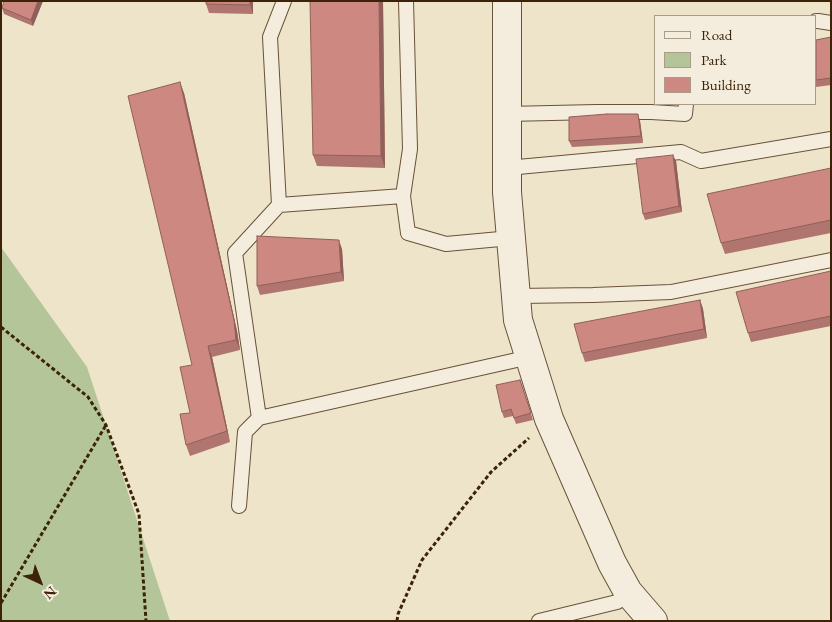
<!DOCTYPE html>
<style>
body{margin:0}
#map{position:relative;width:832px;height:622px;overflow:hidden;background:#eee4ca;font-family:"EB Garamond",serif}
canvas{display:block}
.frame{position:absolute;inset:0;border:2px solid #3c2207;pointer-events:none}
.legend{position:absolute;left:654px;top:15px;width:162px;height:90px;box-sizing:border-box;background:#f4eddd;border:1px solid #aa9c87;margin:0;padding:6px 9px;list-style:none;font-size:15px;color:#3c2207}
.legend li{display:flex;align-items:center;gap:10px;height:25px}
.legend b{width:25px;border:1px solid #aa9c87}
.north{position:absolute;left:15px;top:557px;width:50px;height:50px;-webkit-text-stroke:4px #f4eddd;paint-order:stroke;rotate:137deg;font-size:14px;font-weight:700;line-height:20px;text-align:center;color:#3c2207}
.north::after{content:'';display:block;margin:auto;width:18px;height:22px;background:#3c2207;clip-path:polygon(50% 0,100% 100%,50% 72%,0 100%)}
</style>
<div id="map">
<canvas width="832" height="622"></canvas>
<div class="frame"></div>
<ul class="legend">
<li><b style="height:6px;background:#f4eddd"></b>Road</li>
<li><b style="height:14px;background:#b4c59a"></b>Park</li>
<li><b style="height:14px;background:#cd8881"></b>Building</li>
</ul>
<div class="north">N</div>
</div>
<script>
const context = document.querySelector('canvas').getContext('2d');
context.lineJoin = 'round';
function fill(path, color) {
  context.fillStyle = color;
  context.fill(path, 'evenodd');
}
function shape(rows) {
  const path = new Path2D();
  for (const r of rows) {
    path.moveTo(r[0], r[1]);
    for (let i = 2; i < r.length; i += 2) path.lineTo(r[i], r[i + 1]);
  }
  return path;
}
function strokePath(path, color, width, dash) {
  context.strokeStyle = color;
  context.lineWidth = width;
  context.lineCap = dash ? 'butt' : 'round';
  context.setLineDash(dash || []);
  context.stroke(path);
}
const green = shape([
 [1,247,87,367,170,621,1,621]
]);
const path = shape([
 [1,327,88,397,106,425,139,514,146,621],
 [1,603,106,425],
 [397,621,398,614,422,560,491,472,529,438]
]);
const service = shape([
 [284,1,270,37,279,205,403,196,408,233,446,244,511,238],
 [816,21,818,21,831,23],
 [507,114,596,112,651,112,685,114,686,104],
 [507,168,681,152,701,161,831,139],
 [403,196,410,149,406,1],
 [516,296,593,295,671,292,831,260],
 [259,418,235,253,279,205],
 [239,506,245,432,259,418,530,357],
 [539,621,617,602,628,592]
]);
const minor = shape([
 [507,1,507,192,518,320,549,419,612,563,628,592,653,621]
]);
const wall = shape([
 [43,1,33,26,4,14,2,8],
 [253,1,253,14,209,13,206,4],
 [383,1,385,168,317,166,313,155],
 [831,37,831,85,816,87,816,40],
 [184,93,237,331,240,350,212,357,230,442,190,456,186,445,190,413,192,365],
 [640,121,643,143,572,147,569,141],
 [676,161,682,212,645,220,643,214],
 [831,168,831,233,725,254,721,243],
 [342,249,344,281,260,295,257,286],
 [831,271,831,326,751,342,748,333],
 [700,300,703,309,707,338,585,362,582,353],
 [520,380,533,420,516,424,513,416,504,418,502,412]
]);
const shadedWall = shape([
 [38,1,43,1,33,26,31,20],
 [250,1,253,1,253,14,250,5],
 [379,1,383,1,385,168,381,156],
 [180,82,184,93,237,331,240,350,236,340],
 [638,114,640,121,643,143,641,136],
 [673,155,676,161,682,212,679,206],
 [339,240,342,249,344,281,341,272],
 [700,300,703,309,707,338,704,329],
 [208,346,212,357,230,442,227,431]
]);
const building = shape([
 [4,1,38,1,31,20,2,8,4,1],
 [206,1,250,1,250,5,206,4,206,1],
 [310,1,379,1,381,156,313,155,310,1],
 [831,37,831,78,816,80,816,40,831,37],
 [180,82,234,320,236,340,208,346,227,431,186,445,180,414,190,413,180,367,192,365,128,96,180,82],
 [607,114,638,114,641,136,569,141,569,117,607,114],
 [673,155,679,206,643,214,636,159,673,155],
 [831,168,831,220,721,243,707,194,831,168],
 [257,236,339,240,341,272,257,286,257,236],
 [831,271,831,316,748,333,736,292,831,271],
 [700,300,704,329,582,353,574,324,700,300],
 [520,380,531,413,514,418,511,409,502,412,496,385,520,380]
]);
fill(green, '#b4c59a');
strokePath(service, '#685238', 16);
strokePath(minor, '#685238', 30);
strokePath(path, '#3c2207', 3, [4, 2.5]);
strokePath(service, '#f4eddd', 14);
strokePath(minor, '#f4eddd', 28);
fill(wall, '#b0756f');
fill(shadedWall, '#905f5a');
fill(building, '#cd8881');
strokePath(building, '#905f5a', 1);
</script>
